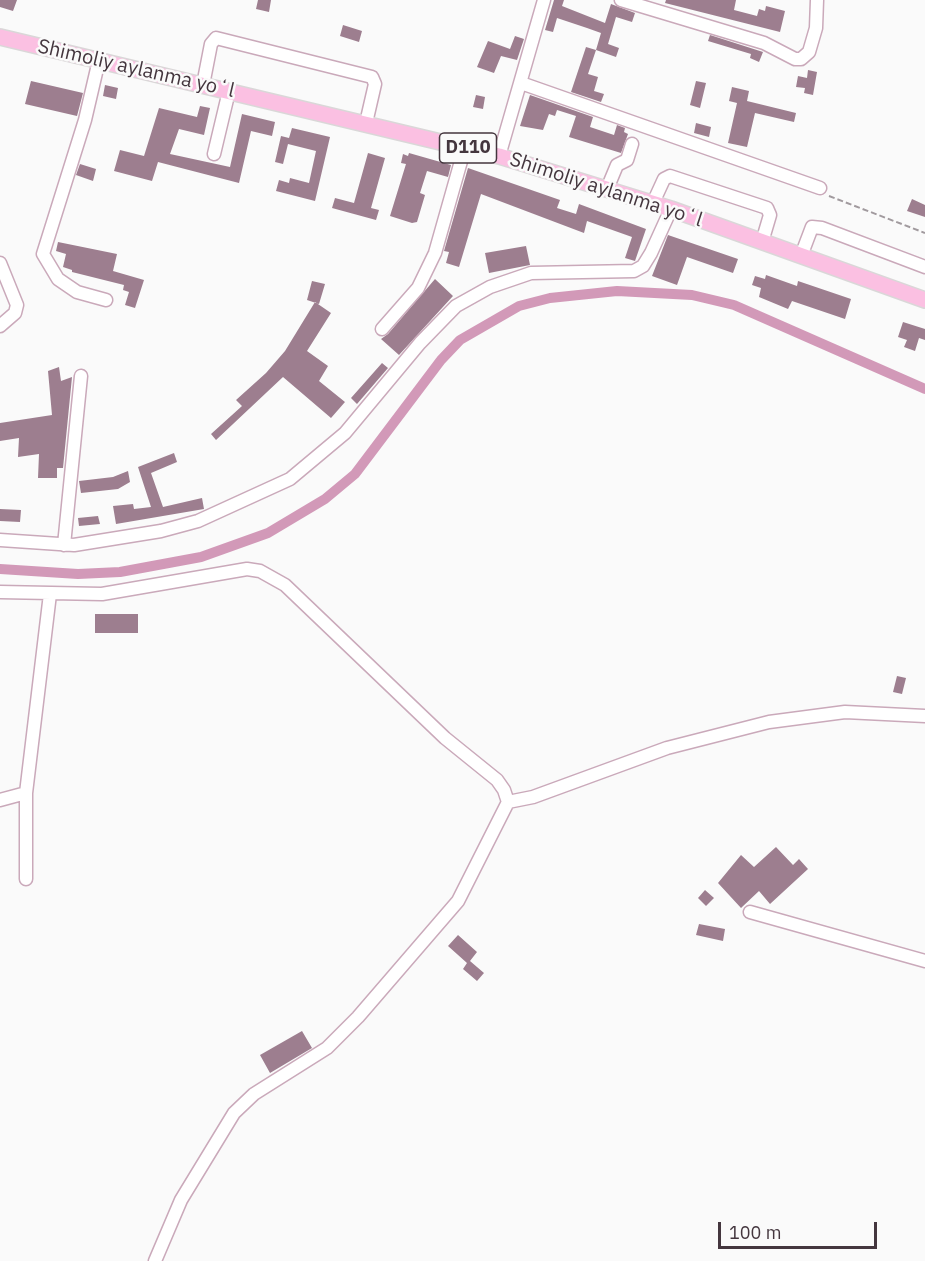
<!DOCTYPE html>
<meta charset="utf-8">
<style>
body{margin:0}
#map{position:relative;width:925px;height:1261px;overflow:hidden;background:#fafafa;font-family:"IBM Plex Sans",sans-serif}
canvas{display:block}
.scale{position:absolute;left:718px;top:1222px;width:159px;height:27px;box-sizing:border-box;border:3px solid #44363e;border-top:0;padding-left:8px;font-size:18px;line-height:21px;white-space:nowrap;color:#44363e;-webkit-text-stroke:4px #fafafa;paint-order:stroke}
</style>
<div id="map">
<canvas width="925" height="1261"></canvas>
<div class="scale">100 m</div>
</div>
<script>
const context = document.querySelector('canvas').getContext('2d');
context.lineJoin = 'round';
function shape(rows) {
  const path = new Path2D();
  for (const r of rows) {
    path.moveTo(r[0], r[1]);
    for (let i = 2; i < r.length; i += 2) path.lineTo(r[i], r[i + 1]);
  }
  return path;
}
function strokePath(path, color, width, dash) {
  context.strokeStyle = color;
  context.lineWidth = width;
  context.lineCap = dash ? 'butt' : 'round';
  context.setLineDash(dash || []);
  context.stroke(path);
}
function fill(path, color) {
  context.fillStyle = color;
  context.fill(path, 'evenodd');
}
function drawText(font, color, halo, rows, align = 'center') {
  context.font = font + ' "IBM Plex Sans",sans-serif';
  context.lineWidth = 5;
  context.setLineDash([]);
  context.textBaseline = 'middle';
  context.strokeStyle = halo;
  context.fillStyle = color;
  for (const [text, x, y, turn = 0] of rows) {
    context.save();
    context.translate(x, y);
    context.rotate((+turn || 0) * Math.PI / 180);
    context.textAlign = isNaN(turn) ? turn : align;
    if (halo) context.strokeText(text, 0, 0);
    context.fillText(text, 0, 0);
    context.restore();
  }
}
const canal = shape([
 [0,569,78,574,120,572,201,557,268,533,325,499,355,474,441,360,460,340,519,306,550,298,617,291,692,295,734,305,925,389]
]);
const building = shape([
 [0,0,17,0,13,11,0,7],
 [258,0,271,0,269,12,256,9],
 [554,0,564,0,562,6,605,23,611,4,635,13,632,22,616,17,608,44,619,48,616,57,596,50,601,33,587,28,557,18,553,32,545,30],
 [666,0,736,0,734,10,757,16,759,9,765,11,766,6,785,11,780,32,665,3],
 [343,25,362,31,359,42,340,36],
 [710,35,763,52,759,62,750,58,751,54,708,41],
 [515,36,524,39,517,60,501,56,494,73,477,67,488,41,510,49],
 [586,47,596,50,588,74,598,77,594,91,604,94,601,102,571,92],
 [808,70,817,72,813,95,804,93,805,88,796,87,798,76,807,78],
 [31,81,83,93,77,116,25,104],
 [696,81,706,83,700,108,690,105],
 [105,85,118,88,116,99,103,96],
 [732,87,749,91,747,101,796,113,794,122,755,113,747,147,728,143,737,103,729,101],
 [476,95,485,97,483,109,473,107],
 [530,95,593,117,590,127,614,135,617,125,625,128,624,132,628,134,621,153,569,137,576,116,557,110,555,116,549,114,543,130,520,126],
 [200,106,210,108,204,135,179,129,170,154,230,167,242,114,275,122,272,136,251,131,239,183,158,162,152,181,114,171,120,150,144,156,159,108,197,117],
 [696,123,711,127,709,137,694,133],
 [292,128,330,137,315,201,276,191,279,180,289,183,290,178,309,183,316,151,288,144,283,164,275,162,281,136,289,138],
 [368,153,385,158,371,208,379,210,376,220,332,208,335,198,354,203],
 [409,153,451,165,448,177,427,171,420,193,425,195,417,222,412,223,390,216,406,164,401,163,403,154,408,156],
 [80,164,96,169,93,181,76,175],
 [468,168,560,200,557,208,576,214,579,204,646,229,635,261,625,258,632,237,587,221,584,233,481,194,459,267,446,263,449,252,444,251],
 [912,199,925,205,925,217,907,211],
 [668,235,738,259,733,273,687,257,677,285,652,276],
 [58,242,117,254,113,271,144,280,135,308,125,305,129,292,123,290,124,285,72,272,72,270,63,267,66,254,56,251],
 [526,246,530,265,489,273,485,253],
 [766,275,797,286,798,281,851,299,845,319,792,301,788,309,759,297,761,288,752,285,755,276,765,279],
 [435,279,453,296,399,355,381,339,388,334],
 [312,281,325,284,319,304,307,300],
 [315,302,331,313,307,351,328,366,319,381,345,402,331,418,283,377,216,440,211,434,242,406,236,400,266,373,285,351],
 [903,322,925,329,925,340,919,338,915,351,904,347,907,340,898,337],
 [382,363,388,368,357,404,351,398],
 [59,367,61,381,72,377,63,468,57,468,57,478,38,478,39,454,18,457,19,438,0,441,0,423,52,415,48,371],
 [174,453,177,462,151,473,163,507,202,498,204,509,116,524,113,506,133,504,134,509,151,507,138,467],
 [128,471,130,482,118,489,81,493,79,481,113,477],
 [0,509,21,510,20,522,0,521],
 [98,516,100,524,79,526,78,518],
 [95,614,138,614,138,633,95,633],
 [897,676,906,678,902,694,893,692],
 [776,847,793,865,799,859,808,869,770,904,759,891,741,908,718,883,741,855,754,867],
 [705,890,714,898,706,906,698,898],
 [699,924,725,929,723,941,696,935],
 [458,935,477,952,470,961,484,973,477,981,463,969,467,963,448,946],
 [302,1031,312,1048,270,1073,260,1055]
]);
const path = shape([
 [829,196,925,233]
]);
const minor = shape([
 [621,0,764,43,795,59,801,59,809,52,816,28,817,0],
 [99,60,85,120,43,254,58,279,77,292,106,300],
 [521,83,820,188],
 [203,85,211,44,216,38,372,77,375,84,366,123],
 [214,154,229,91],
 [499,156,544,0],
 [607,189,617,165,627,160,632,144],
 [653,203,664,179,670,176,767,208,770,215,762,242],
 [801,256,812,227,822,228,925,267],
 [0,263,17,305,15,313,0,326],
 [382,329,418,288,435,253,465,147],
 [0,540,74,545,161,531,198,521,290,479,345,433,420,343,456,306,490,287,531,273,634,271,643,266,651,253,671,209],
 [64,545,81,376],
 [0,592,102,594,247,569,260,571,285,585,445,738,497,780,504,790,508,802,458,901,358,1017,327,1048,254,1094,234,1113,181,1200,155,1261],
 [0,800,26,793,50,594],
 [508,802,533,797,667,748,769,722,845,712,925,716],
 [26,879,26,793],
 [750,912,925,961]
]);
const major = shape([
 [0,37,499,156,671,209,925,300]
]);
const shields = [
 [468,148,57]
];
const shieldNames = [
 ["D110",468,148]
];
const streetNames = [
 ["Shimoliy aylanma yoʻl",136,69,13],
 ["Shimoliy aylanma yoʻl",606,190,18]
];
strokePath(canal, '#d299b8', 10);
fill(building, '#9d7e8f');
strokePath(minor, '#caa9ba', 15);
strokePath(major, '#dad7d8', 18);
strokePath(path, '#a19a9e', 2, [6, 3]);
strokePath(minor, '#fff', 12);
strokePath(major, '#fbc0e2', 15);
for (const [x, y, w] of shields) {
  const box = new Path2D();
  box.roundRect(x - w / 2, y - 15, w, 30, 4.5);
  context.fillStyle = '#fafafa';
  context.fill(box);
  strokePath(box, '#44363e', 1.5);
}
drawText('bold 18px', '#44363e', null, shieldNames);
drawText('20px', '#44363e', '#fafafa', streetNames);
</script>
